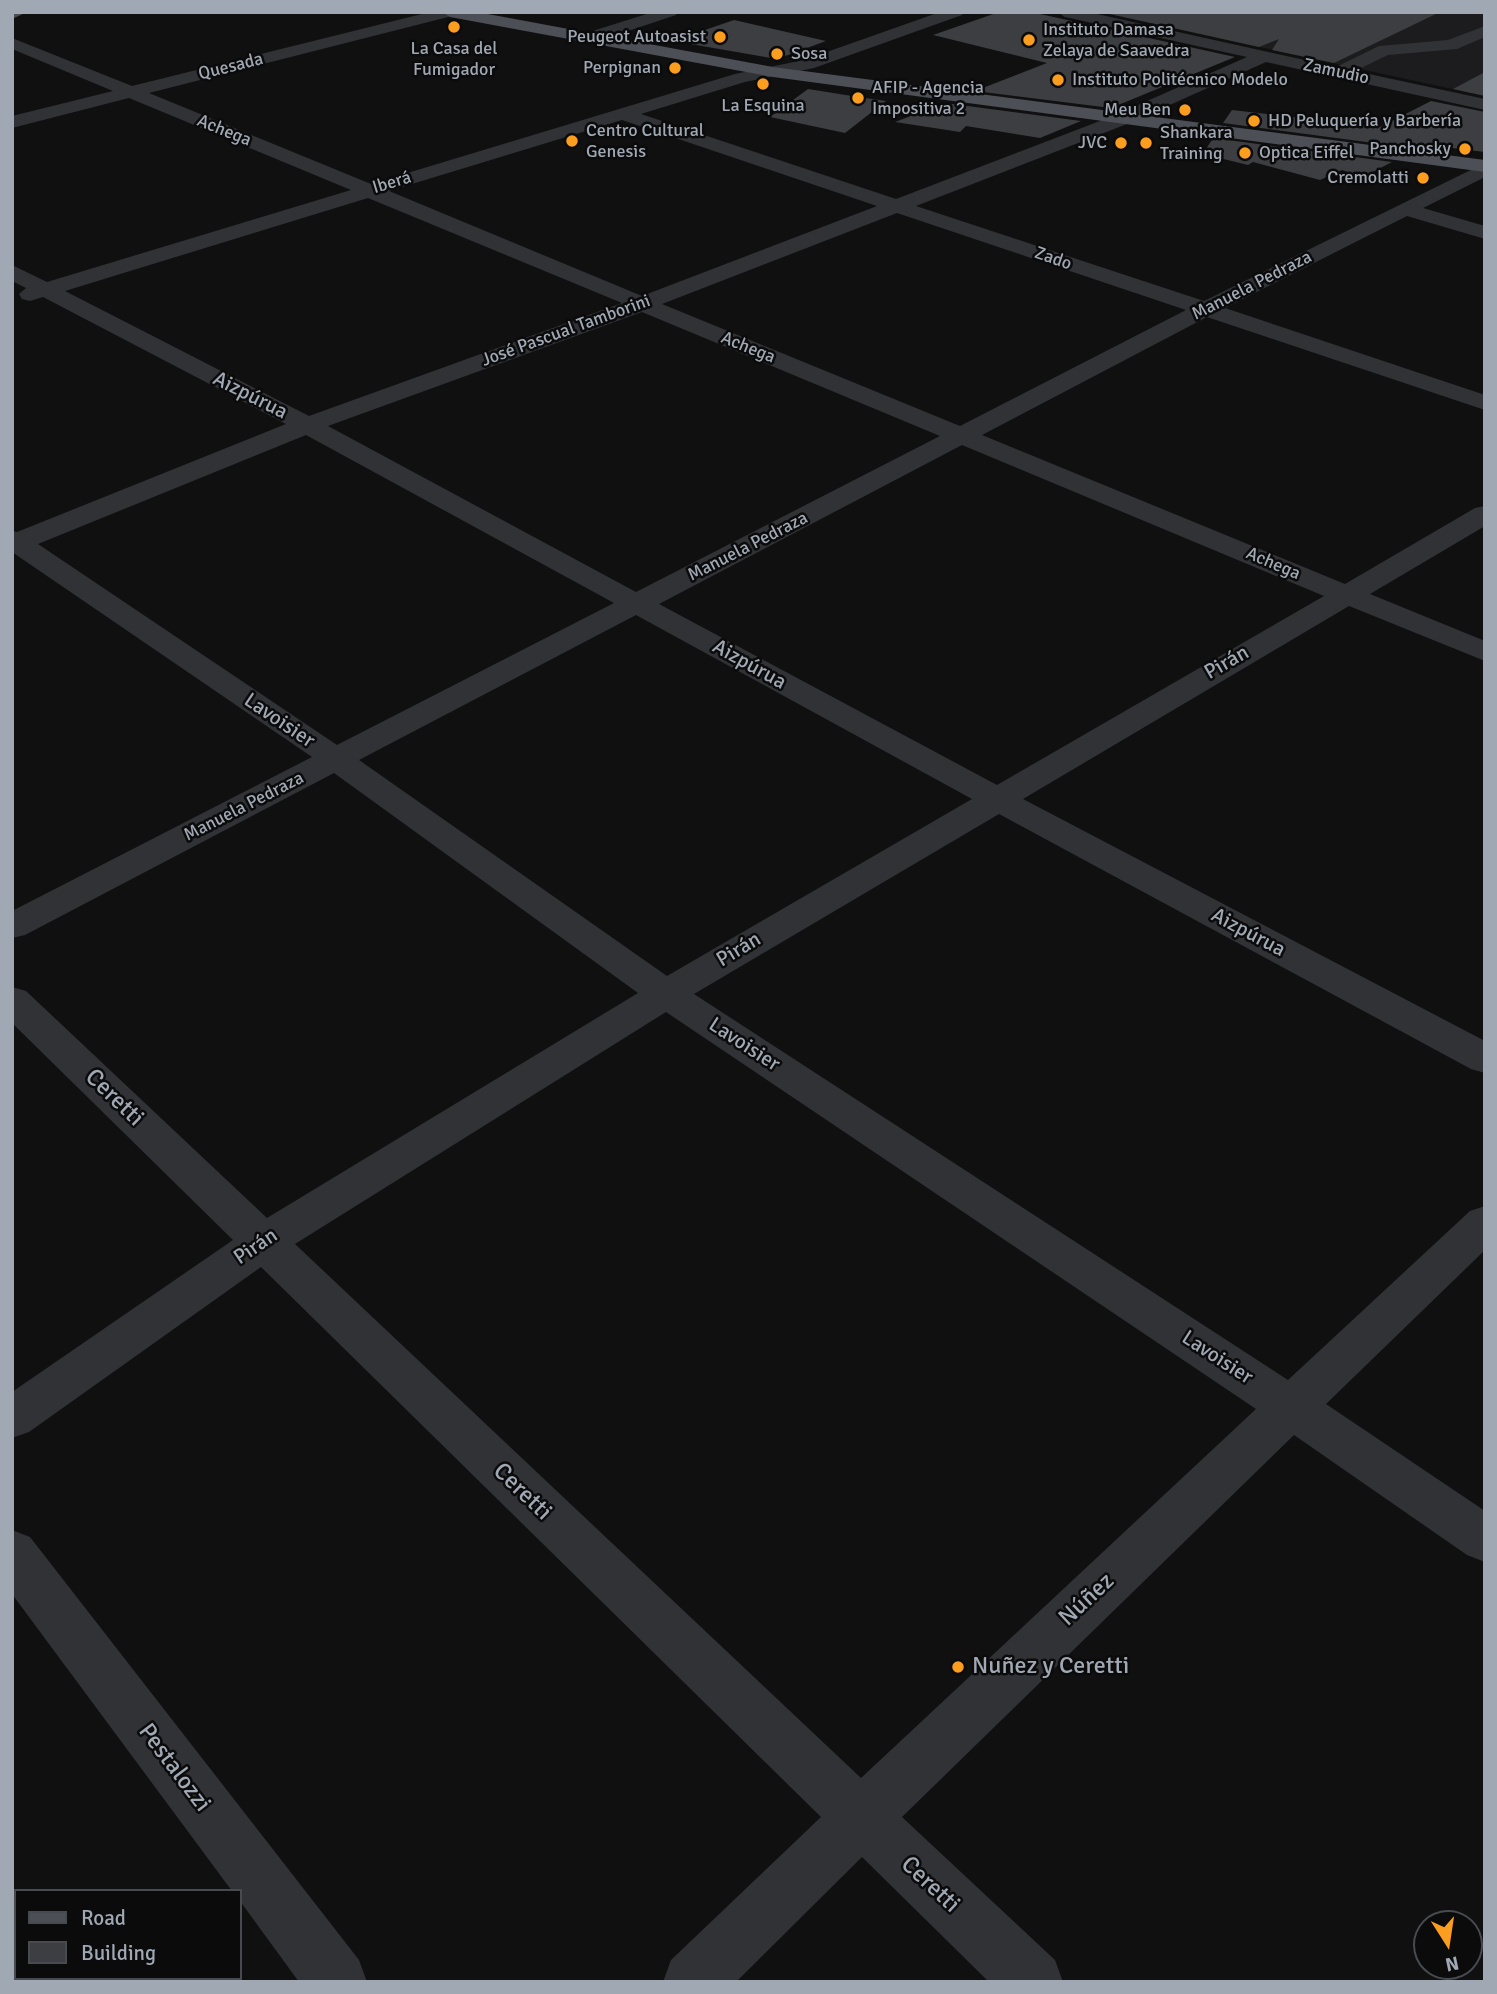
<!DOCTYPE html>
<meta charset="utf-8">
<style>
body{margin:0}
#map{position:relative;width:1497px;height:1994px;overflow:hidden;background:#101011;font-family:Signika,sans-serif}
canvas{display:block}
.frame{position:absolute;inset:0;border:14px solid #a0a8b3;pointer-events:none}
.legend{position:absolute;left:14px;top:1889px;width:228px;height:91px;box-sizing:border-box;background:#0b0b0c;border:2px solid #474a4f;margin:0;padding:9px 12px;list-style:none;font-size:21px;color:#a0a8b3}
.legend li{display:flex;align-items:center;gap:14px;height:35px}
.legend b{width:35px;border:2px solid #474a4f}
.north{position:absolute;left:1413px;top:1910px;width:70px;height:70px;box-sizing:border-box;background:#0b0b0c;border:2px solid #474a4f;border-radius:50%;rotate:168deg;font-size:19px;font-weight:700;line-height:28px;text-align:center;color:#a0a8b3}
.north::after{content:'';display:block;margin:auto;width:24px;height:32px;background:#fb9d1e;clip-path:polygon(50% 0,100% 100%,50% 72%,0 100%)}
</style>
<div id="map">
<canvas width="1497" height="1994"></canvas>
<div class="frame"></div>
<ul class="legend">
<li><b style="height:9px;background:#4c4f56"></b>Road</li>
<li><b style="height:19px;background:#3c3e41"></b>Building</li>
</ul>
<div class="north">N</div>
</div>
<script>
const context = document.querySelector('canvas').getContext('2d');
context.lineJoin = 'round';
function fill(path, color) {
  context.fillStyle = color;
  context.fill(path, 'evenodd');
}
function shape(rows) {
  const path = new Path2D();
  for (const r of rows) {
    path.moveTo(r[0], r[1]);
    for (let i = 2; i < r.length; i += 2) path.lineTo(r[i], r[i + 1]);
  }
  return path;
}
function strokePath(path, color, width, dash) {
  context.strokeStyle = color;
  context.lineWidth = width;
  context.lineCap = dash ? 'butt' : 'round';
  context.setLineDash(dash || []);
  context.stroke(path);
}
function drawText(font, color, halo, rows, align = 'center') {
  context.font = font + ' Signika,sans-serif';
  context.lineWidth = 5;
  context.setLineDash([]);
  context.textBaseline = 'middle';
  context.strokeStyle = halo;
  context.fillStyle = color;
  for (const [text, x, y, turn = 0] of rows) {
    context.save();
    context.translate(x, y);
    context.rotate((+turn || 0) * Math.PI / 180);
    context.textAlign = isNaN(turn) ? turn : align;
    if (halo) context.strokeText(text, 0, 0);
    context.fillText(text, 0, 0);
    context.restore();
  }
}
const built = shape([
 [1099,12,1485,12,1485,96,1360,69]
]);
const building = shape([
 [999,12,1031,12,1235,57,1111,108,975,91,1047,63,933,35],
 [1101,12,1440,12,1334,63,1272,50,1279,39,1259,47],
 [734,20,826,41,777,59,673,41],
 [1485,72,1485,96,1453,89],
 [808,89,852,96,886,101,845,133,770,117],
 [1431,101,1485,112,1485,152,1427,145,1419,149,1223,123,1232,110,1380,127],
 [945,103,1081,121,1040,138,966,126,960,132,895,122],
 [1213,138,1392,162,1363,177,1342,170,1320,180,1253,162,1248,165,1203,154]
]);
const minor = shape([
 [430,12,458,12,456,15,149,93,371,184,735,74,804,60,940,12,964,12,962,15,814,68,745,82,641,114,896,199,1113,116,1247,57,1065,17,1057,12,1088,12,1336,67,1379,46,1448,40,1485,26,1485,37,1457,49,1388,55,1355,71,1485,99,1485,110,1266,62,1127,124,916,206,1204,301,1485,163,1485,177,1423,208,1485,226,1485,239,1407,216,1225,308,1485,395,1485,410,1207,317,982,435,1345,584,1475,508,1485,506,1485,526,1370,594,1485,641,1485,661,1349,606,1023,799,1485,1041,1485,1073,1471,1069,999,814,694,994,1288,1380,1470,1211,1485,1206,1485,1250,1326,1404,1485,1511,1485,1562,1467,1555,1294,1435,902,1817,1055,1960,1063,1982,989,1982,862,1857,736,1982,663,1982,671,1960,821,1817,261,1267,29,1432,12,1438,12,1392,233,1240,12,1023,12,987,26,991,267,1218,638,993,334,773,25,935,12,938,12,911,312,757,12,552,12,531,17,532,286,424,43,297,30,301,22,299,19,294,26,288,12,281,12,265,47,282,351,190,129,98,12,128,12,116,113,91,12,49,12,38,132,86,430,12],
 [622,120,877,206,642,296,389,191,622,120],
 [368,198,622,303,309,416,65,291,368,198],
 [897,213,1186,310,960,426,662,304,897,213],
 [642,312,940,436,636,592,328,426,642,312],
 [306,435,614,603,337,745,38,544,306,435],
 [962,445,1324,596,997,785,659,604,962,445],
 [636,615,972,799,667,976,359,760,636,615],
 [666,1012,1256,1409,861,1778,295,1244,666,1012],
 [653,12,678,12,676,15,595,42,589,43,581,38,583,34,653,12],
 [12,1530,30,1537,359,1960,367,1982,299,1982,240,1901,240,1891,232,1891,12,1594,12,1530]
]);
const major = shape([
 [12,12,27,12,12,19,12,12],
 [442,12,477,12,773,67,1485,160,1485,172,773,77,450,17,442,12]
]);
const markers = [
 [454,27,7,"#fb9d1e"],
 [720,37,7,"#fb9d1e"],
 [1029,40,7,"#fb9d1e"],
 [777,54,7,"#fb9d1e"],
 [675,68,7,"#fb9d1e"],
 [1058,80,7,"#fb9d1e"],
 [763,84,7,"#fb9d1e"],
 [858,98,7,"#fb9d1e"],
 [1185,110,7,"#fb9d1e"],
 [1254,121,7,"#fb9d1e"],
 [572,141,7,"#fb9d1e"],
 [1121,143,7,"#fb9d1e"],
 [1146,143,7,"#fb9d1e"],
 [1465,149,7,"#fb9d1e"],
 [1245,153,7,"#fb9d1e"],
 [1423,178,7,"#fb9d1e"],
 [958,1667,7,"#fb9d1e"]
];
const farPoinames = [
 ["Instituto Damasa",1043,30],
 ["Zelaya de Saavedra",1043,51],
 ["Peugeot Autoasist",706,37,"right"],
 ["La Casa del",454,49,"center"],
 ["Fumigador",454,70,"center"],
 ["Sosa",791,54],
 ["Perpignan",661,68,"right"],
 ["Instituto Politécnico Modelo",1072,80],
 ["AFIP - Agencia",872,88],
 ["Impositiva 2",872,109],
 ["La Esquina",763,106,"center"],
 ["Meu Ben",1171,110,"right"],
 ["HD Peluquería y Barbería",1268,121],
 ["Centro Cultural",586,131],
 ["Genesis",586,152],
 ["Shankara",1160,133],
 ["Training",1160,154],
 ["JVC",1107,143,"right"],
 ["Panchosky",1451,149,"right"],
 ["Optica Eiffel",1259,153],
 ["Cremolatti",1409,178,"right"]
];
const farStreetnames = [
 ["Quesada",231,67,-14],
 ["Zamudio",1336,72,12],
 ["Achega",224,131,22],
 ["Iberá",392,183,-17],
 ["Zado",1053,259,19],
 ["Manuela Pedraza",1252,286,-27],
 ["José Pascual Tamborini",566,331,-20],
 ["Achega",748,348,22],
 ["Manuela Pedraza",748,547,-27],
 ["Achega",1273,564,23],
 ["Manuela Pedraza",244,807,-27]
];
const streetNames = [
 ["Aizpúrua",250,396,27],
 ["Pirán",1227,663,-30],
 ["Aizpúrua",749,665,29],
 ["Lavoisier",279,721,34],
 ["Aizpúrua",1248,933,28],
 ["Pirán",739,950,-31],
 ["Lavoisier",744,1045,33],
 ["Pirán",256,1247,-34],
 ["Lavoisier",1217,1358,33]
];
const nearStreetnames = [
 ["Ceretti",114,1098,44],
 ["Ceretti",522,1492,44],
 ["Núñez",1087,1600,-43],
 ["Pestalozzi",174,1768,53],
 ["Ceretti",930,1885,43]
];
const nearPoinames = [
 ["Nuñez y Ceretti",972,1667]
];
fill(built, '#1c1c1e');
fill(building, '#3c3e41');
fill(minor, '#313236');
fill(major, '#4c4f56');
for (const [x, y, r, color] of markers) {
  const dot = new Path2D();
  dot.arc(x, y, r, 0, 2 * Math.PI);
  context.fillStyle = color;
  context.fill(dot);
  strokePath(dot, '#0b0b0c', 2.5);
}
drawText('18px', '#a0a8b3', '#0b0b0c', farPoinames, 'left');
drawText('18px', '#a0a8b3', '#0b0b0c', farStreetnames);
drawText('21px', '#a0a8b3', '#0b0b0c', streetNames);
drawText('24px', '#a0a8b3', '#0b0b0c', nearStreetnames);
drawText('24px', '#a0a8b3', '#0b0b0c', nearPoinames, 'left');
</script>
